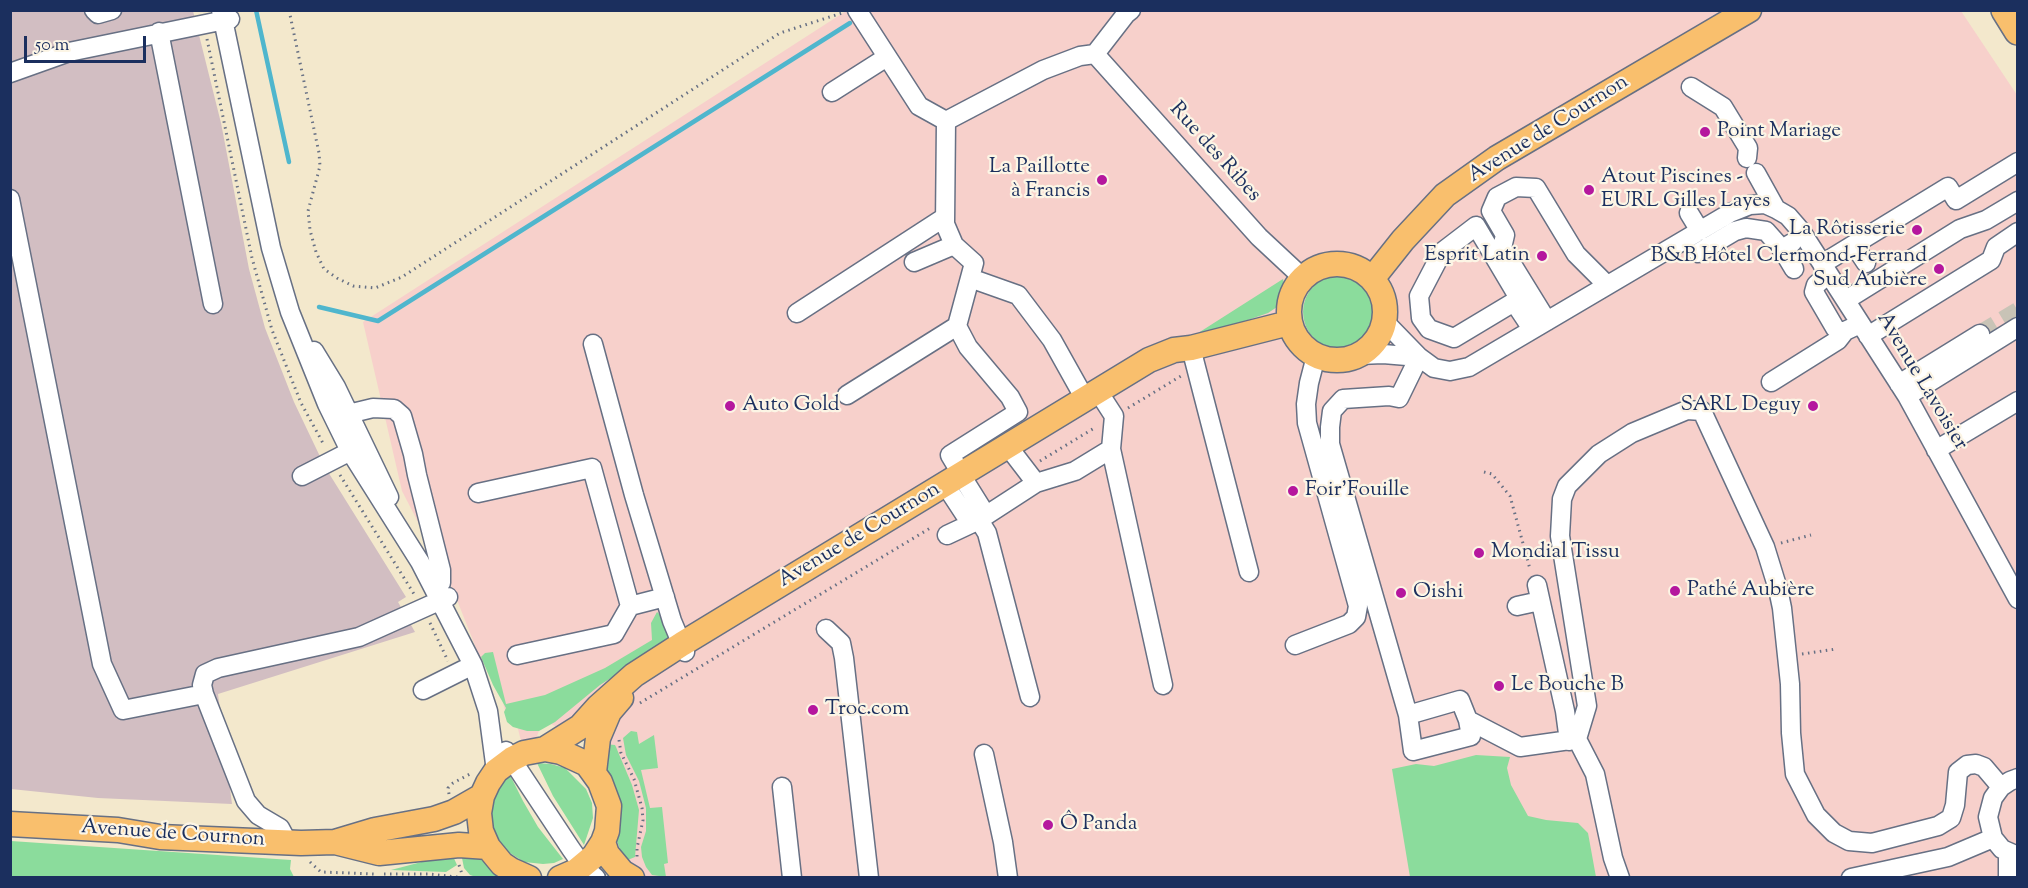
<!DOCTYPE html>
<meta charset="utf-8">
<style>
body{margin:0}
#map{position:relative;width:2028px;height:888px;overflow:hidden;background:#f3e8cc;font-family:"Sorts Mill Goudy",serif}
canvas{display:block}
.frame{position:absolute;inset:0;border:12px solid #1b2f5e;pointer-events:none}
.scale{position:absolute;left:24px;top:36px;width:122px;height:27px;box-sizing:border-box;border:3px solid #1b2f5e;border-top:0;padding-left:8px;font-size:18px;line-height:21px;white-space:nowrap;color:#1b2f5e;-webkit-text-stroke:4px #fcf5e5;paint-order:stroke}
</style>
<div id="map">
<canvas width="2028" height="888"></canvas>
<div class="frame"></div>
<div class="scale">50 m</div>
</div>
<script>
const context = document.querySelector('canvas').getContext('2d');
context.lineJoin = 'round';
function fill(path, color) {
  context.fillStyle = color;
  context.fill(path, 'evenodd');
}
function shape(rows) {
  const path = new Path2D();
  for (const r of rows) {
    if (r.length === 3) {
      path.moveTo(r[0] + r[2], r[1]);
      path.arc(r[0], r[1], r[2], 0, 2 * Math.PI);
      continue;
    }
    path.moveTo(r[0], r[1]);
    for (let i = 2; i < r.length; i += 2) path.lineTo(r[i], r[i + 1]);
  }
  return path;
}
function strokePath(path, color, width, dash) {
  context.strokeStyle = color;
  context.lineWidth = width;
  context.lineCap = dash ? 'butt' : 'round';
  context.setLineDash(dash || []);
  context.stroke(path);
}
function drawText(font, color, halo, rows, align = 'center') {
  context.font = font + ' "Sorts Mill Goudy",serif';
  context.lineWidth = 4.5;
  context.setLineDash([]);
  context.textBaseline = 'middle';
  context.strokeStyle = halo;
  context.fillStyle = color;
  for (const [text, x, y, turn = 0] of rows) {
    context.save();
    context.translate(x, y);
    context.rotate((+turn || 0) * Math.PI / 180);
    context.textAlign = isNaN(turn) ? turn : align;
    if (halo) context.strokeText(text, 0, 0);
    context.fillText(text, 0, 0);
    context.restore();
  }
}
const built = shape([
 [846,11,1961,11,2017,95,2017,877,624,877,587,742,543,720,531,752,524,753,517,725,507,717,499,689,478,653,453,590,402,491,363,322]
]);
const industrial = shape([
 [10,11,193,11,221,123,249,269,265,328,294,402,325,467,406,597,398,602,415,632,218,694,232,804,98,798,11,789]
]);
const green = shape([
 [1340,312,37],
 [1283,279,1285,288,1284,298,1277,307,1268,313,1196,338,1195,335],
 [657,612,665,619,670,640,600,685,555,722,539,731,527,731,513,727,507,722,504,712,506,708,493,685,481,657,485,653,493,652,506,704,545,695,605,668,652,640,651,623],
 [631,731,637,732,639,744,654,735,658,768,641,770,650,808,662,807,668,863,664,864,666,877,652,875,646,867,642,857,641,847,646,831,646,808,639,781,626,755,623,738],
 [604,744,615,745,616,747,632,785,639,810,635,857,625,861,616,839,604,764],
 [1476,755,1510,757,1507,768,1511,785,1528,816,1546,820,1578,823,1588,833,1596,877,1410,877,1392,769,1416,764,1434,766],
 [537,763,551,764,565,768,586,789,592,803,593,818,584,845,553,796],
 [510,775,523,801,538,827,563,859,554,863,543,864,524,862,510,853,499,840,490,822,491,805,498,789],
 [11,841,291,860,290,869,294,877,11,877],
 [452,854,457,865,446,872,391,870],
 [466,854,477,855,494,866,504,877,476,877,470,875,464,868,462,858]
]);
const stream = shape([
 [256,10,289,162],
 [319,307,378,321,850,23]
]);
const minorTunnel = shape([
 [1980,334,2018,311]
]);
const path = shape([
 [289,10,319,153,320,166,308,211,310,230,316,252,324,269,337,278,353,286,375,288,402,277,780,33,842,13],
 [207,39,252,258,272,330,301,403,324,445],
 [1128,408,1181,376],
 [1040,461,1096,427],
 [1484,472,1492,474,1510,496,1530,569],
 [340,475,414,594],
 [1781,543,1811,535],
 [430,623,448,661],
 [1802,654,1836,649],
 [640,703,932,527],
 [619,740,621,753,634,779,642,808,643,820,637,848,637,860],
 [449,794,448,788,453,783,470,774],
 [310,862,321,872,374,874],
 [459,865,463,877],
 [384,874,429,874,466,878]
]);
const minor = shape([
 [94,10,98,14,112,10],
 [221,10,271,248,290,312,327,404,350,451,420,562,473,665,488,711,496,771],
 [857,10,919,106,946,121],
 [159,32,213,304],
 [1095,54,1259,237,1303,278],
 [10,73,69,52,230,19],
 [1691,87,1723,107,1748,148,1747,158],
 [832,92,887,57],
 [946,121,945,224,954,245,974,263,957,326,968,347,1010,397,1018,412,950,455,962,475],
 [946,121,1043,70,1080,56,1095,54,1126,14,1131,10],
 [1756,173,1776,209],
 [10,199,102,664,123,710,204,694,246,801,258,815,280,828,288,843],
 [1689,213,1700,231],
 [1792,243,1782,249,1794,269],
 [1854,245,1866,263],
 [1698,253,1735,231,1746,228,1766,231,1782,249],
 [914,262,954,245],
 [1822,264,1948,187,1956,200,2018,162],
 [1828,274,1816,285,1814,292,1835,328,1839,331,1845,331,1860,324],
 [970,278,1018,295,1052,340,1085,399],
 [1846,300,1960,229,1986,220,2018,201],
 [797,313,945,217],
 [1547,321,1502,248,1505,235,1491,211,1497,197,1516,187,1536,188,1576,254,1607,285],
 [1385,322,1419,357,1434,368,1450,371,1469,367,1730,213,1750,205,1765,204,1776,209,1788,216,1801,231,1907,396,2018,599],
 [1532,329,1514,302,1454,338,1429,329,1421,318,1419,296,1442,252,1476,226,1536,327],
 [1868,336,1991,260,1996,247,2018,232],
 [593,344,634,495,672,621,685,652],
 [1191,348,1249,572],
 [314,351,336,387,389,497],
 [1359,355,1383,354,1419,357],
 [1771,382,1838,340,1845,331],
 [1899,384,1980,334],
 [847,395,957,326],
 [1907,396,2018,327],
 [1103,399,1114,416,1111,449,1163,685],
 [348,414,373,408,394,409,402,416,413,454,417,475,441,570,441,583],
 [1936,450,2018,401],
 [1013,453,1036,483,1075,471,1111,449],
 [302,476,343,455],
 [966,483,986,515],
 [950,492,971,524],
 [478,493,592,468,630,606],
 [979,520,987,533,1030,697],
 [947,535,979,520,1036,483],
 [1537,585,1565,711,1569,741],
 [1517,606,1540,601],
 [826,629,841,643,844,658,869,878],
 [1295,645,1349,624,1356,617,1358,606,1307,423,1306,404,1309,383,1316,356],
 [517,655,614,634,630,606,665,597],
 [423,690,467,668],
 [204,694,202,685,205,674,218,668,359,637,448,597],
 [1408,715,1460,700,1468,720,1471,736,1413,751,1408,715,1330,444,1330,427,1332,411,1343,399,1389,396,1399,398,1419,357],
 [1468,720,1520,747,1577,739],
 [506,751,571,849,583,866,596,878],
 [984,754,1003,842,1008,878],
 [2018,778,2010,781,2001,787,1993,798,1988,817,1993,838,2002,849,2018,856],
 [782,787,792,878],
 [1620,878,1613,858,1595,774,1577,739,1587,706,1560,536,1562,499,1567,486,1599,454,1632,433,1687,410,1702,411,1765,547,1778,589,1782,608,1790,684,1791,733,1795,774,1816,815,1834,833,1849,841,1872,843,1938,826,1951,818,1955,805,1958,772,1967,765,1976,764,1984,767,2001,787],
 [1851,878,1948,857,1993,838],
 [2008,878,2008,853]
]);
const major = shape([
 [1337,312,48],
 [1372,279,1403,240,1445,195,1497,158,1749,10],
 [545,749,580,727,598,707,634,675,682,644,1149,360,1174,350,1191,348,1289,323],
 [594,772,598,738,609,712,621,698],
 [10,824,118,830,160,837,301,843,335,842,375,830,434,819,454,812,482,796],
 [335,842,379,853,459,845,488,847],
 [603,842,607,854,622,872,632,878],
 [529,878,511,870,502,864,488,847,481,831,479,813,482,796,488,783,496,771,512,759,524,753,545,749,561,752,587,764,600,782,609,806,607,831,603,842,594,856,576,871,560,878]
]);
const highway = shape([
 [2005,10,2018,31]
]);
const markers = [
 [1705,132,6,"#b5179e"],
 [1102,180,6,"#b5179e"],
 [1589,190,6,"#b5179e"],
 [1917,230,6,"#b5179e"],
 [1542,256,6,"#b5179e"],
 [1939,269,6,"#b5179e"],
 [730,406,6,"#b5179e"],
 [1813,406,6,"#b5179e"],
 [1293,491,6,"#b5179e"],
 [1479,553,6,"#b5179e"],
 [1675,591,6,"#b5179e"],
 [1401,593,6,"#b5179e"],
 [1499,686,6,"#b5179e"],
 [813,710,6,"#b5179e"],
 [1048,825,6,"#b5179e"]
];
const streetNames = [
 ["Avenue de Cournon",1549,130,-32],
 ["Rue des Ribes",1214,153,48],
 ["Avenue Lavoisier",1921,382,59],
 ["Avenue de Cournon",860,536,-31],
 ["Avenue de Cournon",173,835,4]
];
const poiNames = [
 ["Point Mariage",1717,132],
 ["La Paillotte",1090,168,"right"],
 ["à Francis",1090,192,"right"],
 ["Atout Piscines -",1601,178],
 ["EURL Gilles Layes",1601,202],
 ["La Rôtisserie",1905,230,"right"],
 ["Esprit Latin",1530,256,"right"],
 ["B&B Hôtel Clermond-Ferrand",1927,257,"right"],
 ["Sud Aubière",1927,281,"right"],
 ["Auto Gold",742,406],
 ["SARL Deguy",1801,406,"right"],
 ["Foir'Fouille",1305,491],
 ["Mondial Tissu",1491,553],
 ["Pathé Aubière",1687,591],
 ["Oishi",1413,593],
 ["Le Bouche B",1511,686],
 ["Troc.com",825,710],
 ["Ô Panda",1060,825]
];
fill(built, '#f7d0cb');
fill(industrial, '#d2bec2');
fill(green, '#8bdc9c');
strokePath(stream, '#4fb6cd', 4.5);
strokePath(minorTunnel, '#c8c3b6', 18, [18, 9]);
strokePath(minor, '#677084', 21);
strokePath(major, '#677084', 27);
strokePath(highway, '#677084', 30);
strokePath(path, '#677084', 3, [1.5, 4.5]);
strokePath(minor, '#fff', 18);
strokePath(major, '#f9bf6d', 24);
strokePath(highway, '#f9bf6d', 27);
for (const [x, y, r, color] of markers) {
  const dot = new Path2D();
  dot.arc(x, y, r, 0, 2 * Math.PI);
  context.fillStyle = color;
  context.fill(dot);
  strokePath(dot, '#fcf5e5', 2);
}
drawText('21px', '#1b2f5e', '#fcf5e5', streetNames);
drawText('21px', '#1b2f5e', '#fcf5e5', poiNames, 'left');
</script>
